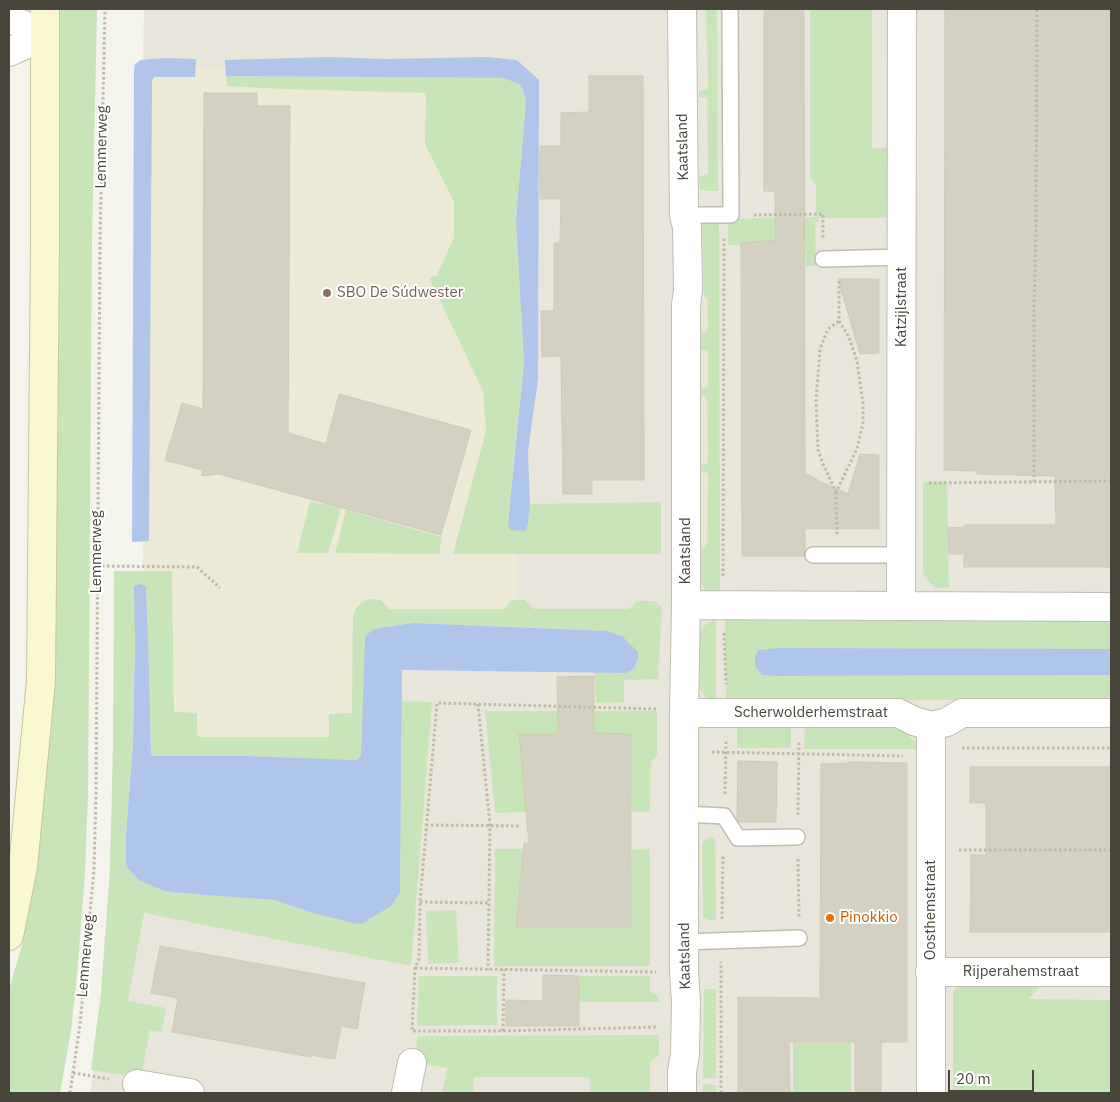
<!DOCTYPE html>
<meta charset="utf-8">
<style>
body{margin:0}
#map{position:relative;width:1120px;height:1102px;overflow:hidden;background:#f4f3ec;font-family:"IBM Plex Sans",sans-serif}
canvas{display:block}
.frame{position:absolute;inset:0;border:10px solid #48463a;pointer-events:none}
.scale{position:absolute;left:948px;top:1070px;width:86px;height:22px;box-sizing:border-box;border:2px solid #48463a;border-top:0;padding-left:6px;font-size:15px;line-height:18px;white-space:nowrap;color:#48463a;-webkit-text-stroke:4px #fff;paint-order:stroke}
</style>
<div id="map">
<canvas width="1120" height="1102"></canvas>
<div class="frame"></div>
<div class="scale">20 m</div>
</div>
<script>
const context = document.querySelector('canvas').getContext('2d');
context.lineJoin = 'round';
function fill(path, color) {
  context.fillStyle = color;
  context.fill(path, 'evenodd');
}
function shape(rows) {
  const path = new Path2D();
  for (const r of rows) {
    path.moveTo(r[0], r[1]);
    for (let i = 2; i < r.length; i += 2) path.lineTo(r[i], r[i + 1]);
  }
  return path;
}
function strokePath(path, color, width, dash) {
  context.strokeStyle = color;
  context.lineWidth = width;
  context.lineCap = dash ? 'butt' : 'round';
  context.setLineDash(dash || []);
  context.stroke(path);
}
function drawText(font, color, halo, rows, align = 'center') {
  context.font = font + ' "IBM Plex Sans",sans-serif';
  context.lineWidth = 4;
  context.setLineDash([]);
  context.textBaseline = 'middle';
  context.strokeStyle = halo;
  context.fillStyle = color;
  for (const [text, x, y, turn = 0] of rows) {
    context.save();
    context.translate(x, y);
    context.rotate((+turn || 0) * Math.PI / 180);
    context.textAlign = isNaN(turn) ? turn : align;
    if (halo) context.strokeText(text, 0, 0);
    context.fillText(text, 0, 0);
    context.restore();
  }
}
const residential = shape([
 [144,9,1111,9,1111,1093,90,1093,93,1074,112,915,150,914,143,67]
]);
const education = shape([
 [508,66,519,636,385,638,381,792,148,783,142,520,143,67]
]);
const green = shape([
 [54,9,97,9,92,240,88,796,85,873,77,976,71,1031,60,1093,9,1093,9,989,22,946,33,877],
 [706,9,717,9,718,191,707,191,700,189,699,177,707,174,708,173,707,97,699,97,699,91,708,89],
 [810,9,872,9,872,148,892,148,893,218,819,218,819,222,815,222,816,266,806,266,805,243,741,243,741,245,728,245,728,219,816,217,816,185,810,178],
 [226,76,504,78,521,85,526,100,516,219,524,362,508,523,509,528,528,523,530,504,661,502,661,554,453,554,486,431,483,391,429,278,437,275,454,237,454,202,425,145,426,93,285,89,227,86],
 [719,220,720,597,710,594,705,590,701,582,700,549,702,548,706,547,707,545,708,476,707,473,700,471,700,465,706,464,708,461,707,399,705,396,700,396,699,389,708,387,708,352,706,350,700,349,700,333,706,332,708,328,707,298,704,297,702,223,703,222],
 [923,482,947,482,949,588,935,588,923,575],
 [310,501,341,508,328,553,297,553],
 [346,510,442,537,439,554,335,553],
 [114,571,172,571,174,711,175,712,197,713,197,734,200,737,327,737,329,736,329,714,352,713,353,616,356,608,361,603,369,599,381,600,389,609,504,609,512,600,525,600,534,609,629,609,637,601,654,601,662,607,658,679,624,680,624,702,596,703,595,672,626,673,622,636,606,631,413,623,373,629,361,756,357,760,247,756,153,756,151,754,149,666,146,586,135,586,135,641,133,742,126,835,126,866,149,885,165,891,180,893,274,900,313,913,356,924,400,893,402,701,432,702,411,966,144,913,128,1001,166,1008,162,1032,150,1030,142,1072,135,1071,134,1077,91,1070,101,993,110,869,113,744],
 [716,620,716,701,706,698,699,688,698,639,699,633,705,625,709,622],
 [725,620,871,621,1111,620,1111,649,780,648,775,676,1111,675,1111,700,726,700],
 [485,711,657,711,657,755,651,761,650,812,632,812,631,734,595,733,559,759,557,734,520,734,526,812,495,813],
 [898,727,900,728,917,744,920,749,804,749,805,728],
 [737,728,791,728,791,748,737,748],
 [710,837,715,837,716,920,708,920,703,917,702,843,707,838],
 [495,849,523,849,516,927,554,927,556,900,594,927,631,927,632,850,650,849,650,966,494,966],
 [456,910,459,963,428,964,426,911],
 [419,976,497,976,497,1025,417,1026],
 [580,976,650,976,650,991,659,997,659,1002,579,1002],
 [962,983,1044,983,1028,999,1111,1000,1111,1093,953,1093,953,991],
 [704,989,716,989,716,1078,703,1078],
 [659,1035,659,1055,650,1062,650,1093,590,1093,589,1077,474,1077,473,1093,442,1093,447,1068,424,1064,415,1059,418,1036],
 [793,1043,851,1043,851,1093,793,1093],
 [703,1084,716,1085,716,1093,703,1093]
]);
const water = shape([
 [329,57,386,59,487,57,517,60,539,80,538,379,528,452,530,504,528,523,526,530,523,531,512,530,509,528,508,524,524,362,516,219,526,100,521,85,504,78,226,76,225,60],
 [166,58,196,59,195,77,154,77,152,81,149,541,132,542,134,69,135,64,141,60],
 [139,584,146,586,149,666,151,754,153,756,247,756,357,760,361,756,365,637,373,629,413,623,606,631,622,636,638,652,638,660,633,669,626,673,402,670,400,893,391,906,363,923,356,924,313,913,274,900,180,893,165,891,149,885,139,880,126,866,126,835,133,742,135,641,134,586],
 [780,648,1111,649,1111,675,775,676,762,675,755,666,755,657,758,650]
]);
const building = shape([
 [764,9,804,9,805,473,823,483,848,494,860,454,879,455,879,529,805,529,805,550,804,556,742,556,741,243,776,240,775,191,764,191,764,9],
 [945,9,1111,9,1111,567,964,567,964,554,949,554,948,527,964,528,964,525,1056,525,1055,476,977,474,977,471,944,470,945,9],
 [589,76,643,76,644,480,592,480,592,494,563,494,561,356,542,357,541,311,554,311,554,243,560,243,561,199,540,199,540,146,561,146,561,113,589,112,589,76],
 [204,93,257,93,257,106,290,106,288,433,326,444,339,394,471,430,441,535,219,474,202,476,202,470,165,460,182,403,203,409,204,93],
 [838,279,879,279,879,353,860,354,838,279],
 [594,676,594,733,631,734,631,927,516,927,524,843,529,843,519,734,558,734,557,677,594,676],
 [738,761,777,762,776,822,739,822,737,820,738,761],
 [849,762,907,763,907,1042,881,1042,881,1093,855,1093,855,1042,789,1042,790,1093,738,1093,738,997,820,998,821,764,849,763,849,762],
 [970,767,1111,767,1111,932,970,932,971,855,986,855,986,803,970,803,970,767],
 [160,946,365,983,357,1029,341,1026,335,1059,311,1055,311,1057,172,1032,178,998,151,993,160,946],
 [543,975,579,976,579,1026,506,1026,506,1000,543,1001,543,975]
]);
const path = shape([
 [754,215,823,214,823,238],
 [839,281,839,321,849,337,857,361,863,404,863,423,857,449,836,492,823,464,818,450,816,401,820,349,828,329,839,321],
 [1034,482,1034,309,1036,229,1037,9],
 [929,483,1111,481],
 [836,492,837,534],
 [97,566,197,567,220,588],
 [723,576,724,238],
 [724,633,726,684],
 [478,704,490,825,488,970],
 [656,709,437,703,420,902,419,959,415,968,412,1031,503,1031,657,1027],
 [962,748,1111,748],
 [712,752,903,756],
 [725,794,726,740],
 [798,815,799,741],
 [426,825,521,826],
 [959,850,1111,850],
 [798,859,799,918],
 [420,902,489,903],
 [722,919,723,855],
 [415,968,656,972],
 [503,1031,504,970],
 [73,1073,109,1079],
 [70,1093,80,1025,94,869,96,795,100,240,105,9],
 [721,1093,721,962]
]);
const service = shape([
 [684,215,731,215,730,9],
 [823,259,902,257],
 [813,555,901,555],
 [684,814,724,816,738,838,797,837],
 [684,942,799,938]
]);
const minor = shape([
 [686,605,1111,607],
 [901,605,902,9],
 [684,713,898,713,914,721,931,726,947,722,962,713,1111,713],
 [930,972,1111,972],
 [137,1084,190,1093],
 [406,1093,412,1063],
 [682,1093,682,1071,685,1055,686,1002,684,972,684,713,686,605,686,305,688,290,687,227,684,215,682,9],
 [931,1093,931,726]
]);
const tertiary = shape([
 [9,18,45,36],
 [9,52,45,36]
]);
const secondary = shape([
 [9,936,23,867,41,681,45,242,45,9]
]);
const markers = [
 [327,293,5,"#8d6e63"],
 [830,918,5,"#e8710a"]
];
const streetNames = [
 ["Lemmerweg",102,147,-89],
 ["Kaatsland",683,147,-91],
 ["Katzijlstraat",902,307,-90],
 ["Kaatsland",686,551,-90],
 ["Lemmerweg",97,552,-90],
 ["Scherwolderhemstraat",811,713],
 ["Oosthemstraat",931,910,-90],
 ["Lemmerweg",86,956,-85],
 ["Kaatsland",685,956,-91],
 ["Rijperahemstraat",1021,972]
];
const educationNames = [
 ["SBO De Súdwester",337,293]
];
const foodNames = [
 ["Pinokkio",840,918]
];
fill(residential, '#e8e6da');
fill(education, '#ecead7');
fill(green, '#c8e4b9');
fill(water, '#afc5ea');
fill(building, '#d5d1c2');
strokePath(building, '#cfcbb6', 1);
strokePath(service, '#bfbdaf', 18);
strokePath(minor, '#bfbdaf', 30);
strokePath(tertiary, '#bfbdaf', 30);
strokePath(secondary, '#c9c69c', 30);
strokePath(path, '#bfbba2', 3, [2.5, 2.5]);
strokePath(service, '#fff', 15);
strokePath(minor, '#fff', 28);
strokePath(tertiary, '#fff', 28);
strokePath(secondary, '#faf8d1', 28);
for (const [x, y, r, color] of markers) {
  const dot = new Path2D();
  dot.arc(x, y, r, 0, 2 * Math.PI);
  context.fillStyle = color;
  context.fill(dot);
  strokePath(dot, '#fff', 2);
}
drawText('15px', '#48463a', '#fff', streetNames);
drawText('15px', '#785e54', '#fff', educationNames, 'left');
drawText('15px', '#c56008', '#fff', foodNames, 'left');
</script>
